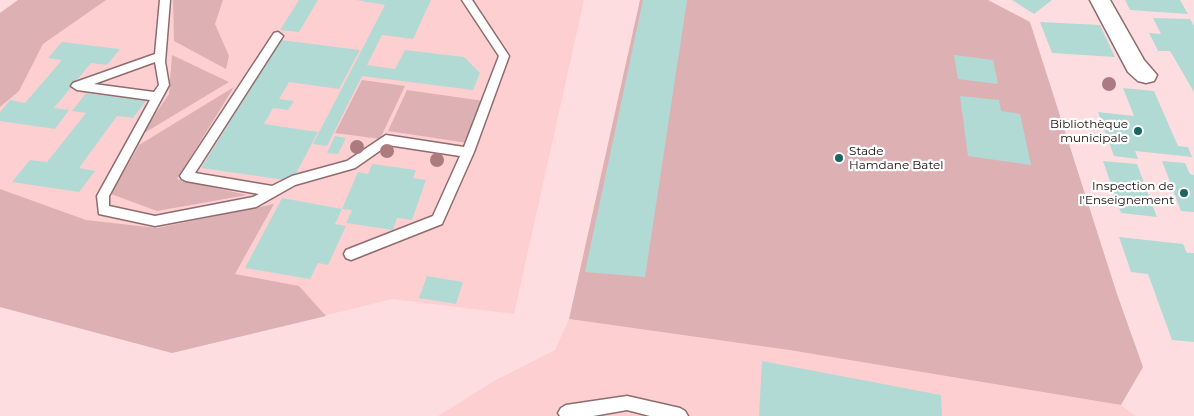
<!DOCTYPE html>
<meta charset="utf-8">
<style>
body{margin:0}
canvas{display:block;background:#fddddf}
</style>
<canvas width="1194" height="416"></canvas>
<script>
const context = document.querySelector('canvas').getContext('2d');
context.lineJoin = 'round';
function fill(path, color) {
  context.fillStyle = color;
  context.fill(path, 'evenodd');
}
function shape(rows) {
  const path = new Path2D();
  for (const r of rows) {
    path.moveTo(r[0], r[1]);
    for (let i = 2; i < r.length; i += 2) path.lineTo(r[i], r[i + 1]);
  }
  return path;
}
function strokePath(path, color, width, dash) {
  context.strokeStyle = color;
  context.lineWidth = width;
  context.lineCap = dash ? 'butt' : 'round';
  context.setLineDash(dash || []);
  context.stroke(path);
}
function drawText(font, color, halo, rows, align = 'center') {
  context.font = font + ' Montserrat,sans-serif';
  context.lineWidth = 4.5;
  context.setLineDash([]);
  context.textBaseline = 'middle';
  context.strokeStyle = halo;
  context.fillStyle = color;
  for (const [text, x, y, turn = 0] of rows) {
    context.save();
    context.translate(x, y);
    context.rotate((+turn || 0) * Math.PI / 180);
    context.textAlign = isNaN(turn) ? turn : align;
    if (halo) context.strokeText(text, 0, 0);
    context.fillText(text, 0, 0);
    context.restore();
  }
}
const built = shape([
 [18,0,584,0,514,314,392,299,172,353,0,307,0,13],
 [569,319,789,350,1121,405,1135,416,438,416,494,381,555,350]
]);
const green = shape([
 [18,0,106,0,43,44,19,91,0,107,0,13],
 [173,0,223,0,215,24,229,56,226,69,174,41],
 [640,0,988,0,1030,22,1117,294,1143,367,1121,405,789,350,569,319],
 [172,55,229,82,141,135,169,94],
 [362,80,405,86,380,139,335,133],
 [234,87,177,179,247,195,157,211,111,194,139,145],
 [407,90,484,101,468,143,388,131],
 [0,189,86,220,157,228,274,204,235,274,299,286,326,316,172,353,0,307]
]);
const building = shape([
 [299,0,318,0,299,32,280,30],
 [356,0,431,0,413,39,382,35,367,65,395,69,405,50,464,57,480,73,473,90,362,76,327,146,313,144,385,5],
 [643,0,687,0,645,277,585,272],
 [1012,0,1052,0,1034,14],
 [1125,0,1180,0,1188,14,1130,10],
 [1153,18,1190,19,1194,26,1194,92,1170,51,1158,51,1149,33,1161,34],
 [1040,22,1100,25,1115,57,1052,53],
 [281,40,360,50,339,89,289,82,279,99,294,101,288,110,273,108,264,124,318,132,292,181,201,168],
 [62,42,120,49,107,65,91,63,54,108,69,110,55,129,0,121,0,112,10,100,25,103,62,60,48,58],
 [954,55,993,60,998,84,958,79],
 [1123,88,1154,91,1178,146,1188,147,1192,157,1135,151,1138,159,1114,156,1098,112,1134,116],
 [86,93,146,101,133,118,117,116,79,168,95,171,79,192,12,182,30,160,47,162,86,113,72,111],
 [960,96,999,100,1001,111,1020,114,1031,165,968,156],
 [335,136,346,138,338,154,327,153],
 [1103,161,1137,164,1157,217,1121,213],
 [1162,161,1185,163,1190,174,1194,175,1194,212,1181,211],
 [372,164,416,170,413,178,426,180,412,220,397,218,393,230,346,223,352,210,342,209,358,172,368,174],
 [282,198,342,209,335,224,346,226,328,265,318,263,310,279,245,268],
 [1119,237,1183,244,1187,253,1194,253,1194,342,1172,340,1148,274,1131,272],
 [427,276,463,282,456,304,419,298],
 [762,361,941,395,942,416,759,416]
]);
const service = shape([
 [160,0,170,0,165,62,169,85,109,196,109,206,155,216,253,197,259,194,186,181,182,179,180,176,274,33,278,32,283,36,195,173,272,186,292,176,347,161,386,135,464,147,499,56,462,0,472,0,509,56,474,152,442,224,351,260,346,258,344,254,346,250,433,216,460,156,388,145,355,168,295,185,256,207,155,226,99,214,97,196,150,100,77,90,71,86,73,83,155,54,160,0],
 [155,62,159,85,154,92,94,84,155,62],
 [627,396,680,408,685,411,688,416,650,416,627,410,593,416,560,416,558,413,561,408,566,405,627,396]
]);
const minor = shape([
 [1090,0,1110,0,1144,60,1157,75,1154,81,1146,83,1138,81,1128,72,1090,0]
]);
const trees = [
 [1109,84],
 [357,147],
 [387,151],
 [437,160]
];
const markers = [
 [1138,131,5,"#1a6660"],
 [839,158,5,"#1a6660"],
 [1184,193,5,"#1a6660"]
];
const poiNames = [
 ["Bibliothèque",1128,124],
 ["municipale",1128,138],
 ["Stade",849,151,"left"],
 ["Hamdane Batel",849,165,"left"],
 ["Inspection de",1174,186],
 ["l'Enseignement",1174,200]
];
fill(built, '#fecfd1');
fill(green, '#ddb1b3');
fill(building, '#b2dad5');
strokePath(service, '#8e6c6e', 3);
strokePath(minor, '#8e6c6e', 3);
fill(service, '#fff');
fill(minor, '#fff');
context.fillStyle = '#ac7b80';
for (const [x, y] of trees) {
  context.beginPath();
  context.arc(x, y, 7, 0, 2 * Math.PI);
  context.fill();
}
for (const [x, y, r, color] of markers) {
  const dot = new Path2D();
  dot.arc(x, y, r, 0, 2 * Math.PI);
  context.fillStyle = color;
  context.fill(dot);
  strokePath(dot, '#fff', 2);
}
drawText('12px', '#180c0c', '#fff', poiNames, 'right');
</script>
